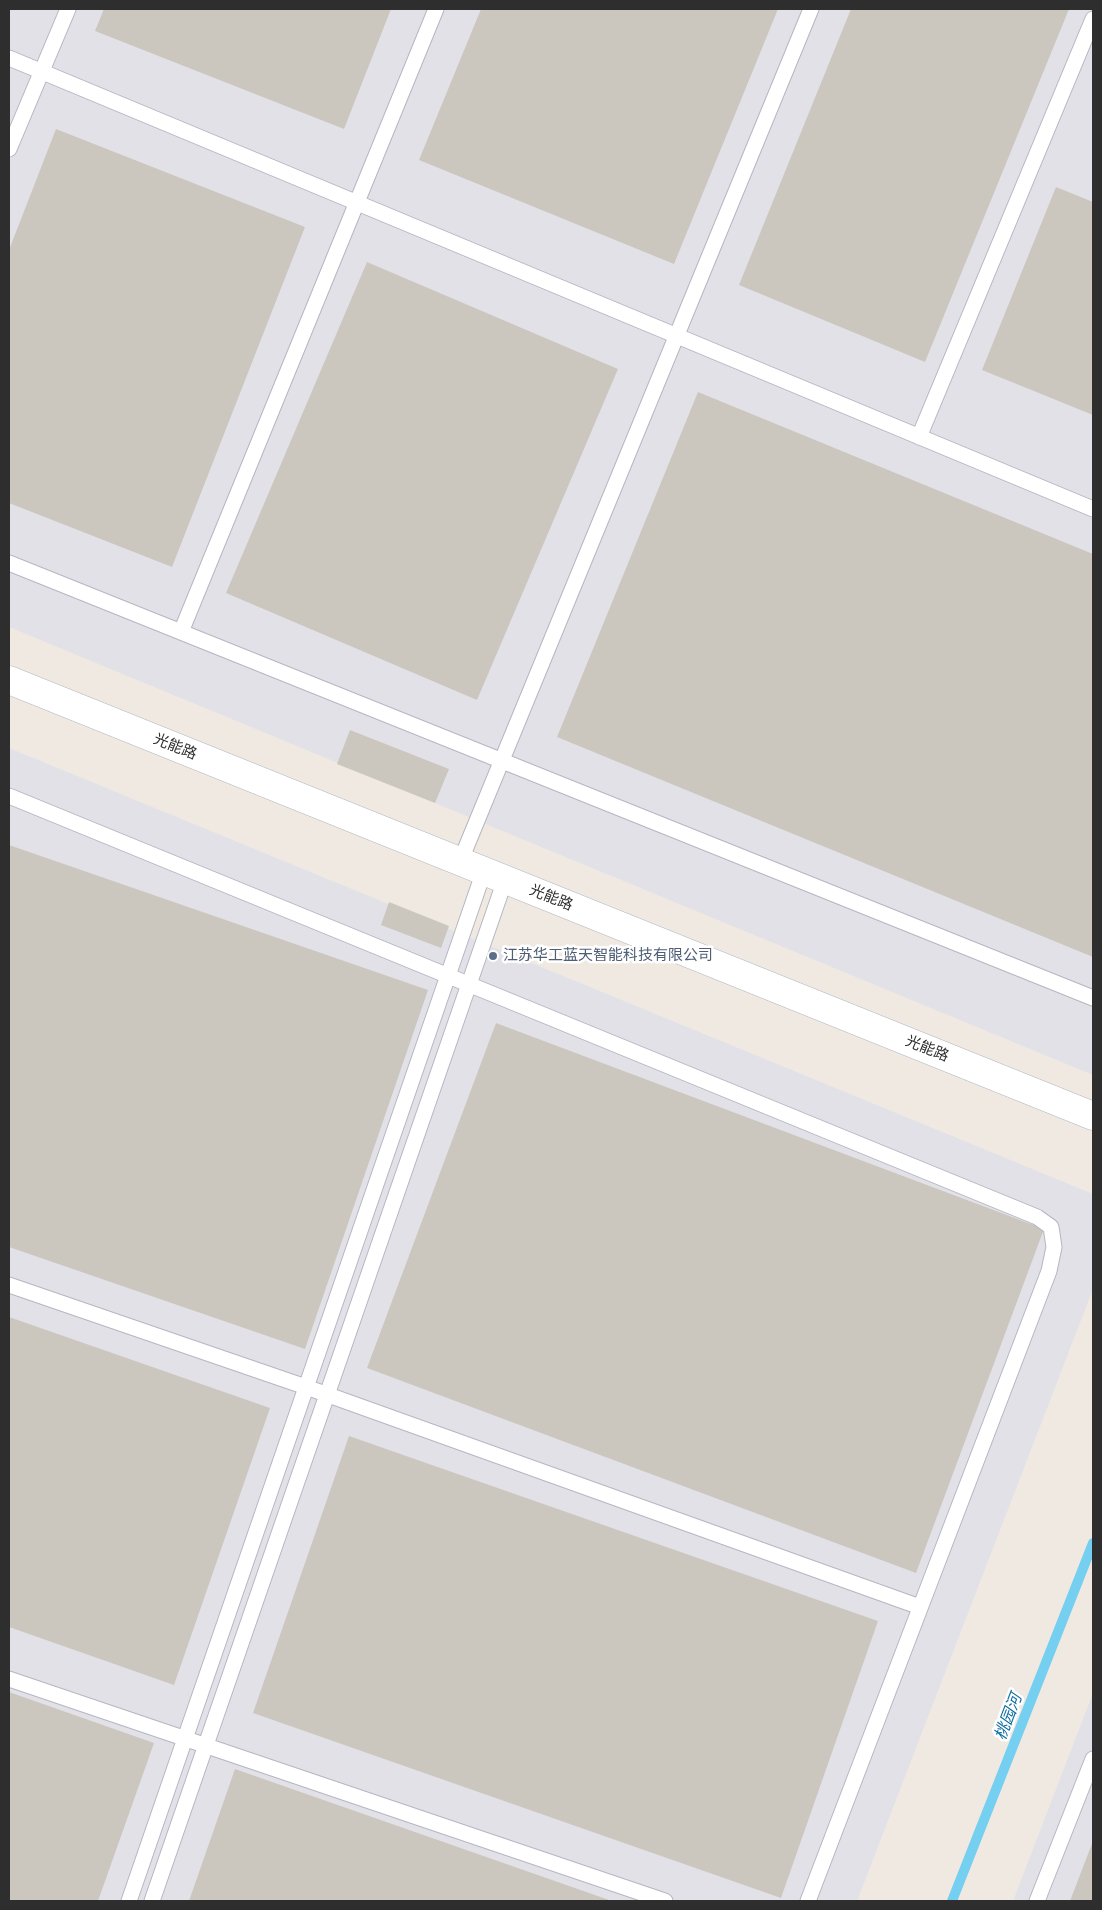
<!DOCTYPE html>
<meta charset="utf-8">
<style>
body{margin:0}
#map{position:relative;width:1102px;height:1910px;overflow:hidden;background:#efe9e1;font-family:"Fira Sans",sans-serif}
canvas{display:block}
.frame{position:absolute;inset:0;border:10px solid #2e2e2e;pointer-events:none}
</style>
<div id="map">
<canvas width="1102" height="1910"></canvas>
<div class="frame"></div>
</div>
<script>
const context = document.querySelector('canvas').getContext('2d');
context.lineJoin = 'round';
function fill(path, color) {
  context.fillStyle = color;
  context.fill(path, 'evenodd');
}
function shape(rows) {
  const path = new Path2D();
  for (const r of rows) {
    path.moveTo(r[0], r[1]);
    for (let i = 2; i < r.length; i += 2) path.lineTo(r[i], r[i + 1]);
  }
  return path;
}
function strokePath(path, color, width, dash) {
  context.strokeStyle = color;
  context.lineWidth = width;
  context.lineCap = dash ? 'butt' : 'round';
  context.setLineDash(dash || []);
  context.stroke(path);
}
function drawText(font, color, halo, rows, align = 'center') {
  context.font = font + ' "Fira Sans","Noto Sans SC",sans-serif';
  context.lineWidth = 5;
  context.setLineDash([]);
  context.textBaseline = 'middle';
  context.strokeStyle = halo;
  context.fillStyle = color;
  for (const [text, x, y, turn = 0] of rows) {
    context.save();
    context.translate(x, y);
    context.rotate((+turn || 0) * Math.PI / 180);
    context.textAlign = isNaN(turn) ? turn : align;
    if (halo) context.strokeText(text, 0, 0);
    context.fillText(text, 0, 0);
    context.restore();
  }
}
const industrial = shape([
 [10,9,1093,9,1093,1075,9,627],
 [9,748,1093,1194,1093,1289,857,1901,9,1901],
 [1093,1693,1093,1901,1013,1901]
]);
const stream = shape([
 [952,1901,1093,1543]
]);
const building = shape([
 [104,9,391,9,344,129,95,31],
 [481,9,778,9,674,264,419,160],
 [851,9,1069,9,925,362,739,285],
 [56,129,305,227,172,567,9,503,9,250],
 [1056,187,1093,202,1093,415,982,370],
 [367,262,618,369,477,700,226,593],
 [698,392,1093,554,1093,957,557,737],
 [350,730,449,769,435,803,337,764],
 [9,845,428,990,305,1349,9,1247],
 [389,902,449,926,441,948,381,925],
 [496,1023,1044,1229,916,1573,367,1368],
 [9,1317,270,1408,174,1685,9,1627],
 [349,1436,878,1621,781,1898,253,1713],
 [9,1692,154,1743,98,1901,9,1901],
 [235,1769,612,1901,189,1901],
 [1093,1841,1093,1901,1070,1901]
]);
const lane = shape([
 [9,58,1093,509],
 [9,149,68,9],
 [919,437,1093,19],
 [9,563,1093,998],
 [181,632,436,9],
 [9,796,1037,1217,1051,1227,1054,1247,1049,1271,808,1901],
 [460,862,811,9],
 [9,1285,306,1387,920,1607],
 [9,1679,665,1901],
 [129,1901,484,871],
 [152,1901,505,880],
 [1037,1901,1093,1759]
]);
const secondary = shape([
 [9,680,1093,1116]
]);
const markers = [
 [493,956,5,"#5c6f8a"]
];
const streetNames = [
 ["光能路",175,747,22],
 ["光能路",551,898,22],
 ["光能路",927,1049,22]
];
const serviceNames = [
 ["江苏华工蓝天智能科技有限公司",503,956]
];
const waterNames = [
 ["桃园河",1009,1717,-69]
];
fill(industrial, '#e3e1e8');
strokePath(stream, '#75cff0', 10);
fill(building, '#cbc7bf');
strokePath(lane, '#b4b7c1', 17);
strokePath(secondary, '#b4b7c1', 29);
strokePath(lane, '#fff', 15);
strokePath(secondary, '#fff', 28);
for (const [x, y, r, color] of markers) {
  const dot = new Path2D();
  dot.arc(x, y, r, 0, 2 * Math.PI);
  context.fillStyle = color;
  context.fill(dot);
  strokePath(dot, '#fff', 2);
}
drawText('15px', '#2e2e2e', '#fff', streetNames);
drawText('15px', '#4e5e75', '#fff', serviceNames, 'left');
drawText('italic 16px', '#0d6fa3', '#fff', waterNames);
</script>
